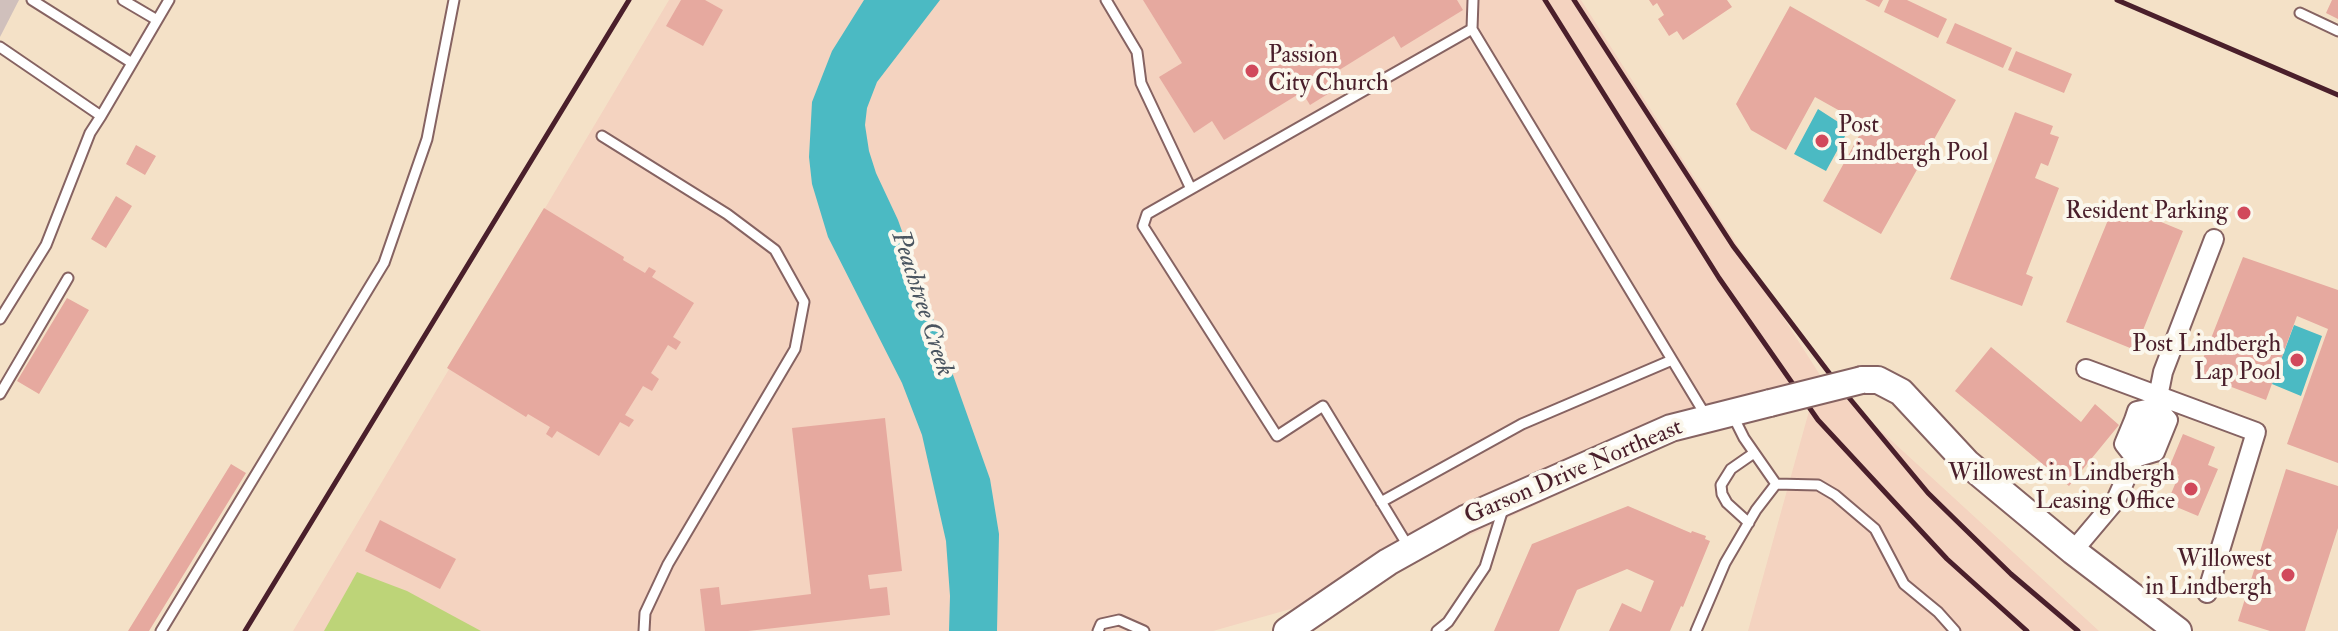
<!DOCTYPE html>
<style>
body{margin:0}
canvas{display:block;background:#f4e1c7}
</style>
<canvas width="2338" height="631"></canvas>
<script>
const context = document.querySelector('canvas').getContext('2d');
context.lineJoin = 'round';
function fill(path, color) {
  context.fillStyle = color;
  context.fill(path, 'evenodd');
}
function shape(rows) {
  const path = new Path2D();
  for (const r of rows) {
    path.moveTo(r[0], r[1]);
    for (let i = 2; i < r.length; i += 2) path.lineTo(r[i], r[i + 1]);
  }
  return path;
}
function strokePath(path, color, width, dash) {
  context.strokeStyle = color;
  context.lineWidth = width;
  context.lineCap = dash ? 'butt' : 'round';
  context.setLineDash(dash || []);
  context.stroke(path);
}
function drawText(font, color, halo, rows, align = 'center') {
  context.font = font + ' "IM FELL Double Pica",serif';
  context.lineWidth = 8;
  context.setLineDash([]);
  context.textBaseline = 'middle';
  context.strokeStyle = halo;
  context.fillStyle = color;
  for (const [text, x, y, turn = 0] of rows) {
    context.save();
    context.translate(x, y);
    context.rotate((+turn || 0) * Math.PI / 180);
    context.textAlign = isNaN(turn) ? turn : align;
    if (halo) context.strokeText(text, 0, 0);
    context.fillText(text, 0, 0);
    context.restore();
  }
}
const built = shape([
 [669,0,1581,0,1820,375,2099,631,1748,631,1819,375,1340,595,1213,631,293,631]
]);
const industrial = shape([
 [0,0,19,0,0,37]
]);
const green = shape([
 [357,572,407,591,481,631,324,631]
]);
const water = shape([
 [864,0,940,0,877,82,867,108,865,125,869,151,876,173,898,220,990,479,999,534,997,631,949,631,950,596,946,541,922,435,902,383,828,237,812,184,809,157,812,102,832,51],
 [1818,109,1849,129,1826,171,1794,154],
 [2294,325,2322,336,2301,396,2272,384]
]);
const building = shape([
 [681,0,705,0,723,10,703,46,666,26],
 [1143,0,1457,0,1463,10,1401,48,1394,36,1336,72,1344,84,1310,105,1302,92,1224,140,1212,121,1194,133,1159,77,1182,63],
 [1649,0,1727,0,1732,7,1683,40,1677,31,1669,36,1658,19,1664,15,1657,3,1653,6],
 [1865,0,1883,0,1879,7],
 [1889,0,1907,0,1947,19,1938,38,1884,12],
 [2332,0,2338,0,2338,19,2326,13],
 [1790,6,1956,100,1881,234,1823,201,1865,125,1815,97,1786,150,1751,130,1736,104],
 [1955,23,2012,48,2003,68,1946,43],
 [2016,51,2072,74,2064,93,2008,70],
 [2015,112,2053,126,2050,134,2059,137,2048,166,2041,163,2035,178,2059,188,2026,274,2033,277,2022,306,1950,279],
 [136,145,156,156,145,175,126,164],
 [116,196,132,206,106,248,91,239],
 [2115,203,2183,231,2135,350,2066,322],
 [544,208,624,257,623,260,645,273,649,267,656,271,652,277,694,303,673,337,681,342,676,350,668,345,651,373,659,379,652,391,643,386,625,415,634,420,629,427,620,422,599,456,557,431,552,438,546,434,550,427,528,414,526,417,447,368],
 [2243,257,2338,290,2338,463,2287,444,2328,329,2297,316,2266,400,2197,374],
 [67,298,89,310,39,394,17,381],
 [1991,347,2081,422,2095,404,2119,425,2069,486,1955,391],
 [885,418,902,571,868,575,870,589,887,587,890,615,748,631,705,631,700,589,719,587,721,605,811,594,792,428],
 [2183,434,2215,447,2208,465,2218,469,2198,516,2167,503,2179,475,2168,470],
 [231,464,246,473,149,631,128,631],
 [2286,469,2338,486,2338,528,2305,631,2270,631,2238,621],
 [2152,479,2161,482,2158,491,2149,488],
 [1628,506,1691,533,1692,531,1706,536,1705,539,1710,541,1683,607,1681,606,1670,631,1609,631,1622,603,1641,612,1654,581,1627,569,1577,590,1559,631,1494,631,1532,544],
 [380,520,456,559,440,589,365,551]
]);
const lane = shape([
 [32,0,132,63],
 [123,0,157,20],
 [1106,0,1137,52,1141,83,1191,189],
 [1473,0,1472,29,1706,416],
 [2300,13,2338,31],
 [0,47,101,116,169,0],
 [602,136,727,214,775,250,804,302,795,349,668,564,645,613,644,631],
 [0,319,46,245,90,133,101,116],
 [0,394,68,278],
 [1733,416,1744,438,1776,484],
 [1776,484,1818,485,1835,495,1875,529,1904,584,1938,612,1955,631],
 [1381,502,1522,424,1672,360],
 [1749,523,1727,503,1722,494,1721,485,1731,469,1754,453],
 [1408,546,1323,406,1277,436,1143,226,1147,214,1472,29],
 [161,631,384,263,427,139,454,0],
 [1098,631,1101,624,1119,620,1144,631],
 [1437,631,1448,622,1485,567,1503,509],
 [1696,631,1725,563,1756,510,1776,484]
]);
const street = shape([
 [2086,369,2256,432,2207,593],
 [2135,458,2124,444,2134,420,2137,411,2156,407],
 [2135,458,2155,452,2168,420,2156,407],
 [2073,551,2116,500,2135,458,2156,407,2163,372,2214,239]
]);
const secondary = shape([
 [1862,380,1878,380,1901,392,1967,463,2073,551,2178,631],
 [1287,631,1388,562,1465,519,1671,428,1770,403]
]);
const rail = shape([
 [1545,0,1719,278,1818,420,1947,559,2027,631],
 [1574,0,1733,246,1836,382,1928,493,2011,574,2078,631],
 [2117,0,2338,95],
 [245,631,629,0]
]);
const secondaryBridge = shape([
 [1770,403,1862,380]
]);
const markers = [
 [1252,71,8,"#d1495b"],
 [1822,141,8,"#d1495b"],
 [2244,213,8,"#d1495b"],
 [2297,360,8,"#d1495b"],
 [2191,489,8,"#d1495b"],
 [2288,575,8,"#d1495b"]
];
const poiNames = [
 ["Passion",1268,57,"left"],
 ["City Church",1268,85,"left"],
 ["Post",1838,127,"left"],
 ["Lindbergh Pool",1838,155,"left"],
 ["Resident Parking",2228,213],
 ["Post Lindbergh",2281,346],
 ["Lap Pool",2281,374],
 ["Willowest in Lindbergh",2175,475],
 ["Leasing Office",2175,503],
 ["Willowest",2272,561],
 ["in Lindbergh",2272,589]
];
const streetNames = [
 ["Garson Drive Northeast",1574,473,-23]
];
const waterNames = [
 ["Peachtree Creek",921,304,72]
];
fill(built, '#f4d3c0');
fill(industrial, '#d0c0bc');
fill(green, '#bdd478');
fill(water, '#4bbac3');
fill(building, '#e6a99f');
strokePath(lane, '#866362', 13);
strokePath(street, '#866362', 22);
strokePath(secondary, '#866362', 30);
strokePath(lane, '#fff', 9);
strokePath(street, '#fff', 18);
strokePath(secondary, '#fff', 26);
strokePath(rail, '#4a1f2b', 5);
strokePath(secondaryBridge, '#866362', 30, []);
strokePath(secondaryBridge, '#fff', 26);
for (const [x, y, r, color] of markers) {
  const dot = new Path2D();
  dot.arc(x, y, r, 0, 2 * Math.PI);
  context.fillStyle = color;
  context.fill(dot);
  strokePath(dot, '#fbf7ec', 3);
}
drawText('24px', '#4a1f2b', '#fbf7ec', poiNames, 'right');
drawText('24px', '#4a1f2b', '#fbf7ec', streetNames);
drawText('italic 26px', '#4a5560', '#fbf7ec', waterNames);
</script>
